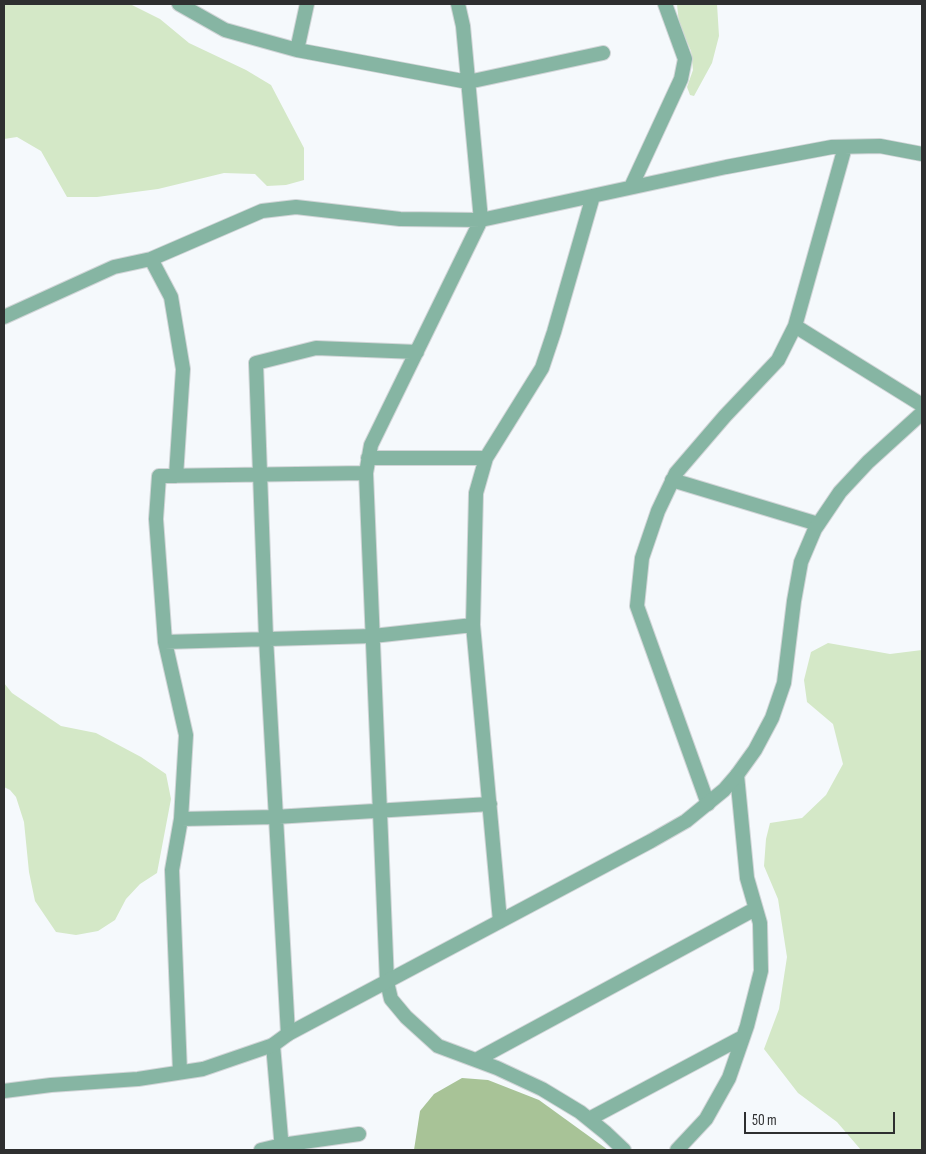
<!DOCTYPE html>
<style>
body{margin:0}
#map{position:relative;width:926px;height:1154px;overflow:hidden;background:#f5f9fc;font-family:"Sofia Sans Condensed",sans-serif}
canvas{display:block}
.frame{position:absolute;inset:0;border:5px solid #2e2f30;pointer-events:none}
.scale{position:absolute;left:744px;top:1112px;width:151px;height:22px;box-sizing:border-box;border:2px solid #2e2f30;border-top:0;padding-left:6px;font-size:15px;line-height:18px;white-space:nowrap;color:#2e2f30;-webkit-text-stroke:4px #f5f9fc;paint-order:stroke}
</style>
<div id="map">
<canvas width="926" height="1154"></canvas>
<div class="frame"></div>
<div class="scale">50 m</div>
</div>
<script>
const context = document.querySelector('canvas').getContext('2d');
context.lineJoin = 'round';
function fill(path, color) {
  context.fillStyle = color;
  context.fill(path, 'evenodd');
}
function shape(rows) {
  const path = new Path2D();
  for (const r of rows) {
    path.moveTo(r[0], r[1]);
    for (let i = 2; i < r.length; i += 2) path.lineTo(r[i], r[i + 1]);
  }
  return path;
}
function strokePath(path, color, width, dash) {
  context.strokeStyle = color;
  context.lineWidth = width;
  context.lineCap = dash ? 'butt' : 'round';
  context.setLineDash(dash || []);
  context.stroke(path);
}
const green = shape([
 [4,4,130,4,160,19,189,43,246,70,271,85,304,148,304,180,286,185,267,186,255,174,224,173,158,189,97,197,67,197,41,151,17,137,4,139],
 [677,4,717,4,719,36,712,63,694,96,690,95,687,87,693,70,691,51,679,24],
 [828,643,890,654,922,650,922,1150,861,1150,837,1122,798,1093,764,1049,779,1009,787,957,778,899,764,866,766,839,770,823,802,818,826,795,843,764,833,724,807,702,804,680,811,652],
 [4,683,12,693,61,726,96,733,141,757,166,774,171,799,157,873,140,884,126,899,115,920,98,931,76,935,56,932,35,901,29,872,24,822,16,797,10,790,4,787]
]);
const forest = shape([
 [462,1078,488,1080,539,1100,608,1150,414,1150,420,1111,434,1094]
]);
const minor = shape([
 [179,4,225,30,297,50,468,82,603,53],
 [458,4,463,26,481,220,371,445,366,473,387,982,391,999,406,1017,438,1046,497,1068,542,1089,580,1112,606,1133,624,1150],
 [297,50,307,4],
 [631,187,681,79,685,59,665,4],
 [151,259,171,297,183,369,176,476],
 [4,317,114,267,151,259,262,211,296,207,400,219,481,220,726,167,832,147,880,146,922,154],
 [795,326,922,405],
 [368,458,486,458],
 [672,480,818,524],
 [165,642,373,636,473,625],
 [708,804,637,606,642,558,658,511,676,473,725,416,778,360,795,326,845,147],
 [181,819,275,817,490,804],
 [500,921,473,625,476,493,486,458,542,368,554,332,593,196],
 [288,1034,266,638,256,363,316,348,417,352],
 [273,1045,282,1150],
 [476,1060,755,909],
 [180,1072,172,870,181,819,186,735,165,642,156,519,159,476,366,473],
 [589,1119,743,1037],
 [261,1150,282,1145,359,1134],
 [677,1150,706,1119,729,1078,747,1026,761,971,760,923,747,878,737,775]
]);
const tertiary = shape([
 [4,1091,51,1085,138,1079,203,1069,273,1045,288,1034,651,841,686,821,724,790,737,775,755,750,772,718,784,683,794,601,801,562,815,529,840,492,868,462,922,413]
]);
fill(green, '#d4e8c7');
fill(forest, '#a8c397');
strokePath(minor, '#d1d5d7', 16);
strokePath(tertiary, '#d1d5d7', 16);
strokePath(minor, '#86b5a3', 14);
strokePath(tertiary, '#86b5a3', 14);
</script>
